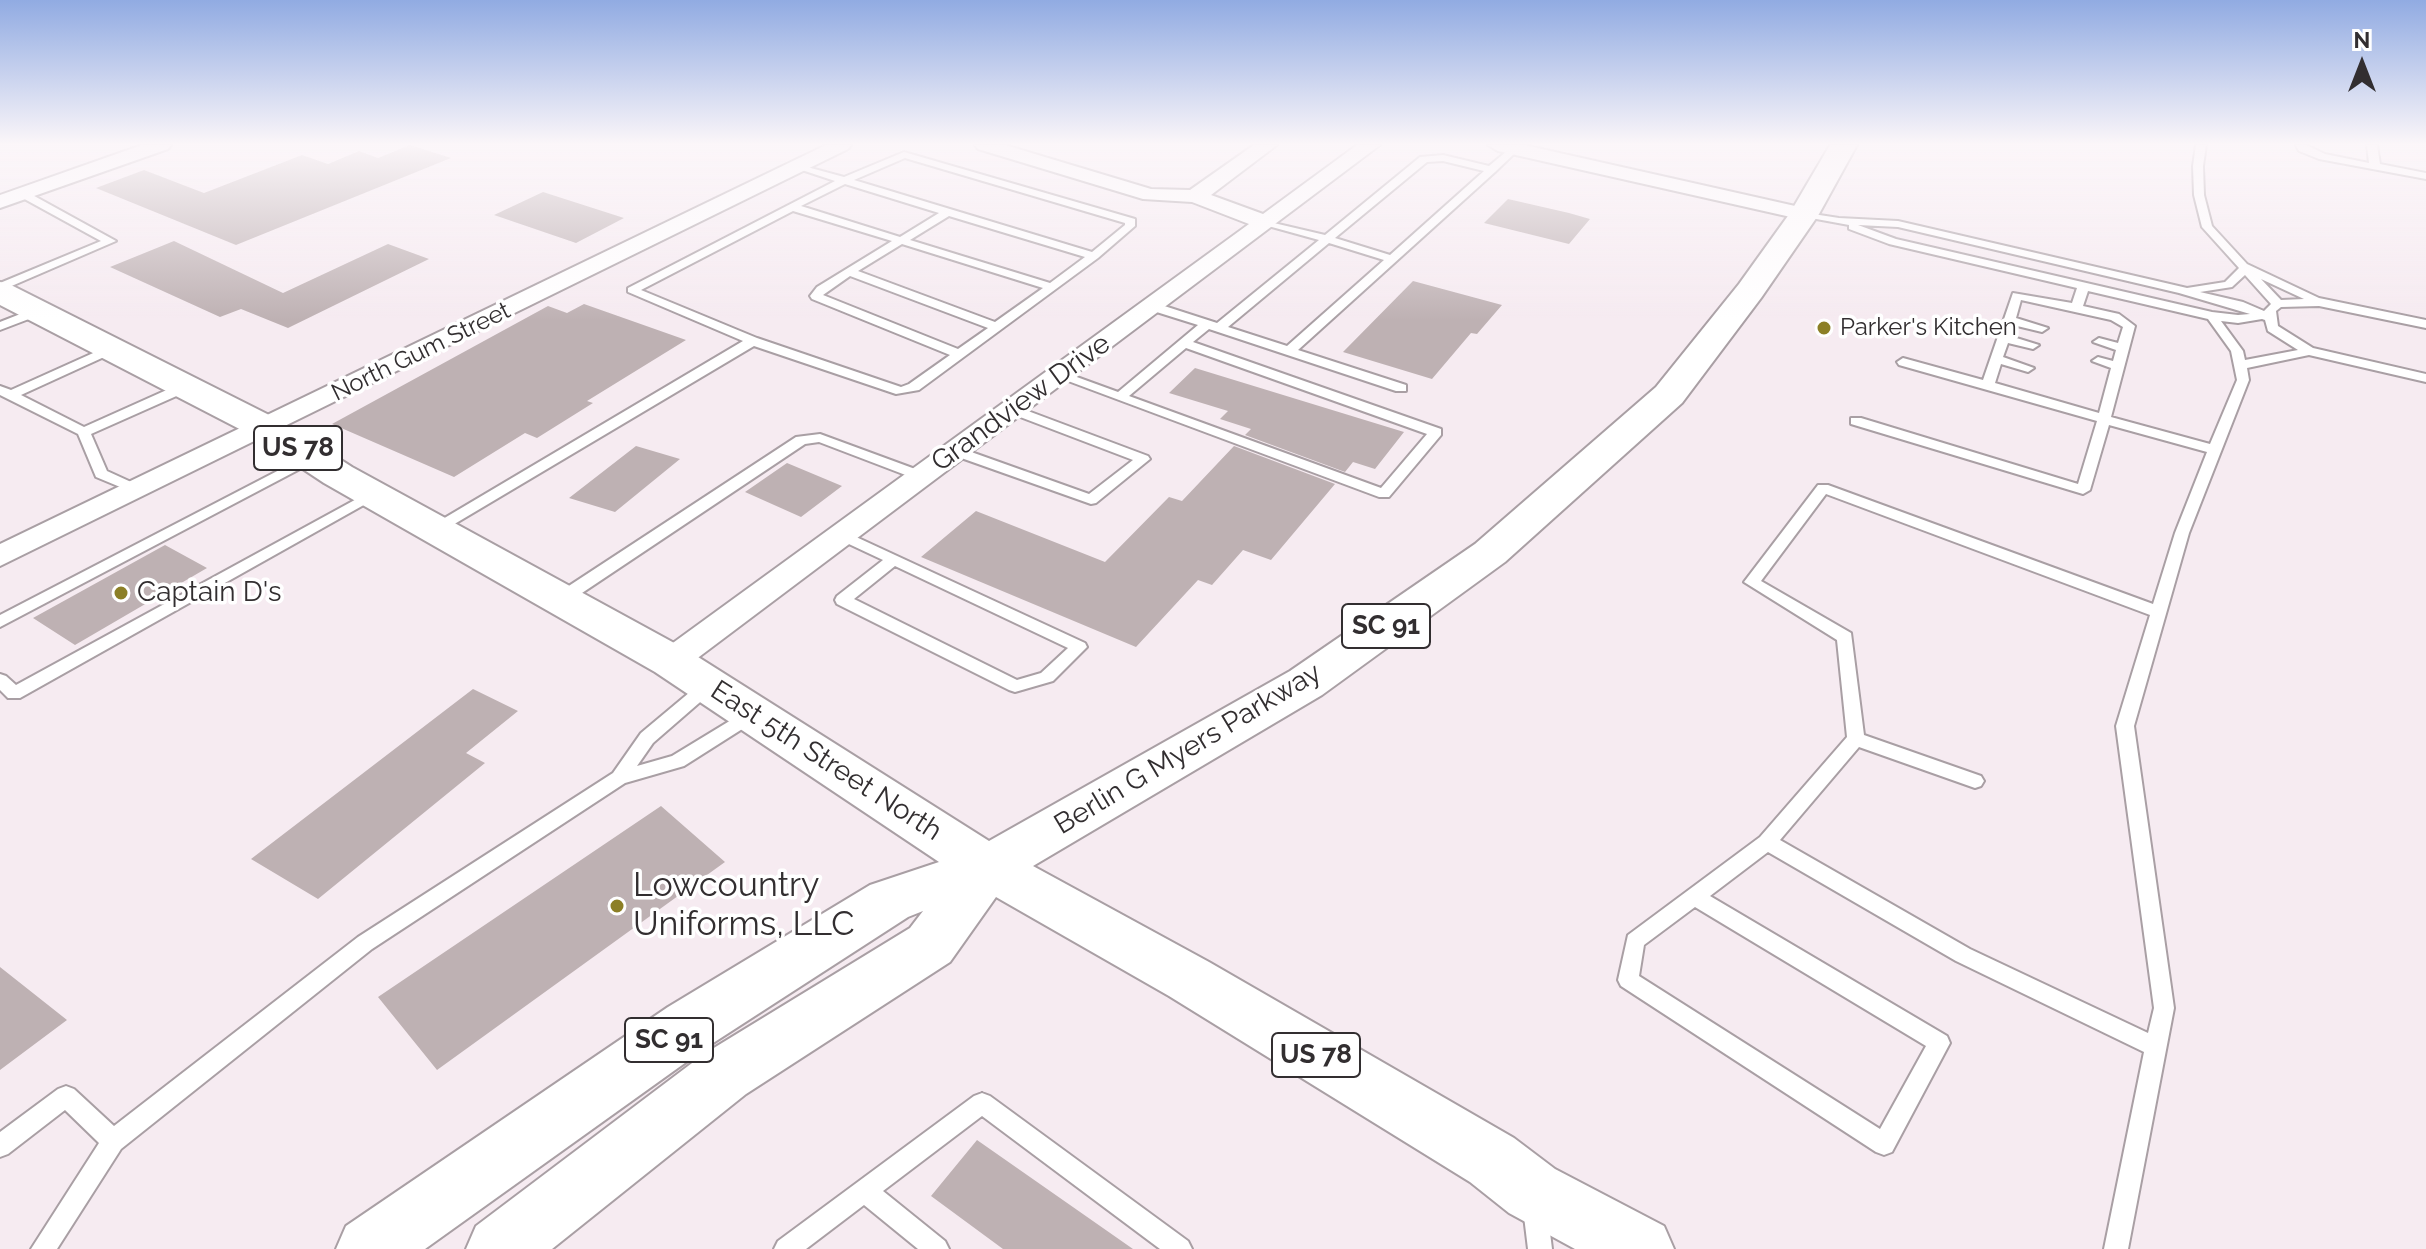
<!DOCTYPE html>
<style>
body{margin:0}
#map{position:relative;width:2426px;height:1249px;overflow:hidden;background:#f6ebf1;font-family:Raleway,sans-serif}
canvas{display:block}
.north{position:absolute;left:2322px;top:24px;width:80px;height:80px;-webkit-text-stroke:6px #fff;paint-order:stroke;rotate:0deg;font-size:22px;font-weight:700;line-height:32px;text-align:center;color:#322e30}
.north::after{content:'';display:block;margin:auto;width:28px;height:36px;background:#322e30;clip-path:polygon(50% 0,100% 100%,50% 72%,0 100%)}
</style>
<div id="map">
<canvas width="2426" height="1249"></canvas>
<div class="north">N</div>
</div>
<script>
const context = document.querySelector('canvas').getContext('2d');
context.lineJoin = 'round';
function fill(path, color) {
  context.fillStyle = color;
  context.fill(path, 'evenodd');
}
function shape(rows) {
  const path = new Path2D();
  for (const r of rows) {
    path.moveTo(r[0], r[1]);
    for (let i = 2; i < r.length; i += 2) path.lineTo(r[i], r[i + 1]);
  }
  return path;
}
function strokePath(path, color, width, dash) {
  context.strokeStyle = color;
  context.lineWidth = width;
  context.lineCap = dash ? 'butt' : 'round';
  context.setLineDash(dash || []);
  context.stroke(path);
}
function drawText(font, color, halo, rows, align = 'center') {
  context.font = font + ' Raleway,sans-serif';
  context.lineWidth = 7;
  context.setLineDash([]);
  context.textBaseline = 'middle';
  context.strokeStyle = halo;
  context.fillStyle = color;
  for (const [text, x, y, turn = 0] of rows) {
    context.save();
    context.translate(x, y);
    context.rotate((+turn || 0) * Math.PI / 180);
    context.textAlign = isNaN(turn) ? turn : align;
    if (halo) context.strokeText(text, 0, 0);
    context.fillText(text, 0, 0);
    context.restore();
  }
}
const building = shape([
 [410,145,451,158,236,245,96,188,144,170,204,193,302,155,328,164,359,151,378,158],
 [543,192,624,218,576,243,494,215],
 [1508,199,1569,213,1590,219,1569,244,1484,223],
 [174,241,283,293,388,244,429,259,288,328,241,309,220,317,110,267],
 [1413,281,1502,305,1477,334,1471,333,1432,379,1343,352],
 [584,304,686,340,587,401,593,403,537,438,525,433,454,477,332,424,548,306,567,313],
 [1195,368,1404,432,1375,469,1353,462,1345,472,1245,435,1251,429,1220,419,1228,411,1169,393],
 [636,446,680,459,615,512,569,498],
 [1234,446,1335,484,1271,560,1243,550,1212,585,1198,580,1136,647,921,557,976,511,1105,562,1169,497,1182,501],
 [787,463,842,486,801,517,745,492],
 [165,545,207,568,75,645,33,618],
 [473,689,518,711,466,753,485,763,318,899,251,859],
 [661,806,725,862,437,1070,378,997],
 [0,967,67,1020,0,1070],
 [977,1140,1133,1249,1003,1249,931,1196]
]);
const lane = shape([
 [2196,145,2206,145,2203,166,2204,195,2212,226,2247,264,2319,298,2426,320,2426,328,2319,306,2281,307,2276,311,2278,326,2313,348,2426,374,2426,382,2309,355,2247,368,2249,380,2189,533,2134,726,2174,1008,2128,1249,2104,1249,2144,1052,1956,961,1768,852,1710,896,1947,1036,1950,1043,1892,1152,1884,1155,1876,1152,1621,986,1618,980,1628,935,1760,837,1847,737,1837,640,1744,582,1818,485,1828,485,2153,604,2175,533,2207,452,2109,425,2090,490,2083,494,1851,424,1851,418,1861,418,2078,484,2097,421,1899,365,1897,362,1903,358,1983,380,2013,293,2072,303,2077,288,1889,244,1849,229,1849,225,1800,216,1800,212,1839,218,1898,221,2187,288,2225,282,2239,268,2202,227,2194,195,2193,166,2196,145],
 [1858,225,1898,227,2179,293,2250,314,2238,315,2212,312,1896,239,1858,225],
 [2245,275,2271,304,2264,311,2243,302,2200,292,2232,287,2245,275],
 [2261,279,2304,299,2281,300,2261,279],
 [2088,291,2208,319,2231,351,2237,380,2210,444,2111,417,2135,326,2119,314,2083,306,2088,291],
 [2021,300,2111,320,2123,327,2118,343,2099,338,2093,342,2116,350,2113,361,2098,357,2092,361,2111,368,2099,413,1995,383,2001,364,2028,372,2034,368,2003,357,2008,343,2033,349,2039,345,2010,336,2013,325,2042,332,2048,328,2016,318,2021,300],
 [2262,319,2265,320,2268,331,2298,350,2245,360,2243,351,2221,321,2238,323,2262,319],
 [1826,494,2150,615,2116,726,2154,1008,2148,1033,1970,949,1780,840,1859,747,1975,788,1981,786,1984,781,1981,776,1864,735,1851,633,1761,581,1826,494],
 [1695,907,1926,1046,1880,1129,1639,976,1644,945,1695,907],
 [2296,145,2306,145,2325,154,2369,163,2367,145,2377,145,2380,164,2426,173,2426,179,2319,159,2299,151,2296,145],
 [1513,146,1518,149,1517,151,1495,172,1298,350,1406,385,1406,391,1396,391,1209,329,1193,342,1441,429,1441,435,1389,497,1379,497,1052,375,1053,372,1063,372,1118,392,1198,325,1147,309,1147,303,1155,303,1217,323,1319,240,1261,224,1261,220,1325,235,1420,157,1443,155,1489,166,1513,146],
 [1443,161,1484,171,1390,255,1335,238,1427,162,1443,161],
 [1329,243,1384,260,1287,346,1228,327,1329,243],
 [1186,348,1427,434,1381,488,1129,396,1186,348],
 [904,152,1135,219,1135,226,1098,258,919,390,896,394,754,346,441,532,431,532,429,529,431,526,743,341,628,292,628,288,835,181,796,168,796,164,844,177,904,152],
 [905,158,1125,223,1125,225,1092,252,854,180,905,158],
 [845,184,939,213,900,237,801,206,845,184],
 [793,211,892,241,817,287,810,296,812,299,950,355,909,384,901,387,757,338,641,290,793,211],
 [949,216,1085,257,1050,283,910,240,949,216],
 [902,244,1043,288,995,322,858,271,902,244],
 [850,276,988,328,958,349,823,295,850,276],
 [19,192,27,192,116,241,0,291,0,283,101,241,19,196,19,192],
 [38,307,42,308,42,314,0,330,0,322,38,307],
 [111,345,115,346,115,352,21,395,84,427,180,384,190,384,190,390,91,434,107,471,142,487,144,490,137,494,96,477,78,434,0,395,0,386,11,390,111,345],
 [1012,405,1148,456,1150,459,1096,503,1091,504,950,454,948,451,950,448,960,448,1089,494,1133,460,1007,412,1007,406,1012,405],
 [820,434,926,473,928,476,926,479,916,479,819,442,805,444,567,603,555,603,553,599,555,595,796,437,820,434],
 [312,453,319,457,317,460,0,627,0,615,312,453],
 [373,490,380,494,378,497,20,698,8,698,0,690,0,674,6,676,16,685,373,490],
 [841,530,1085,643,1087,647,1053,681,1015,692,1009,690,837,604,835,600,837,596,883,560,836,538,834,535,841,530],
 [895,566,1068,648,1041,673,1017,680,854,599,895,566],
 [708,680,714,682,716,686,714,690,653,743,637,766,672,756,746,711,758,711,761,715,758,719,684,766,625,783,372,949,121,1149,57,1249,31,1249,99,1143,65,1110,8,1154,0,1157,0,1132,58,1089,66,1086,74,1089,114,1126,358,937,613,773,641,733,702,682,708,680],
 [982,1093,990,1096,1188,1241,1192,1249,1160,1249,982,1116,883,1191,945,1241,949,1249,918,1249,864,1205,806,1249,774,1249,778,1241,974,1096,982,1093],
 [1535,1196,1543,1200,1547,1208,1552,1249,1528,1249,1523,1208,1527,1200,1535,1196]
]);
const street = shape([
 [142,145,171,145,168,149,0,208,0,195,142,145],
 [826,145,851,145,848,149,0,566,0,544,826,145],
 [975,145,1005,145,1151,189,1190,190,1254,145,1277,145,1211,195,1263,214,1357,145,1380,145,683,669,671,673,659,669,655,661,659,653,1249,224,1192,202,1143,199,978,149,975,145],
 [1488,145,1524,145,1804,208,1815,214,1804,220,1498,151,1488,145]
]);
const primary = shape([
 [1830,145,1857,145,1819,214,1761,298,1682,403,1505,562,1322,695,1033,866,1209,962,1514,1138,1555,1169,1664,1226,1674,1249,1575,1249,1509,1213,1470,1182,1169,996,996,897,950,962,746,1094,552,1249,466,1249,476,1226,704,1054,910,928,923,911,908,917,710,1045,425,1249,336,1249,346,1226,668,1007,870,885,939,862,655,672,324,483,253,436,0,305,0,282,11,285,279,420,352,467,687,650,989,841,1290,671,1475,544,1656,387,1739,284,1790,213,1830,145]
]);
const markers = [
 [1824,328,8,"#8c7f26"],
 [121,593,8,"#8c7f26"],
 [617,906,8,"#8c7f26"]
];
const farPoinames = [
 ["Parker's Kitchen",1840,328]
];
const farStreetnames = [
 ["North Gum Street",421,352,-26]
];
const shields = [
 [298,448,88],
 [1386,626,88],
 [669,1040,88],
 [1316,1055,88]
];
const shieldNames = [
 ["US 78",298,448],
 ["SC 91",1386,626],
 ["SC 91",669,1040],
 ["US 78",1316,1055]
];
const streetNames = [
 ["Grandview Drive",1021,403,-36],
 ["Berlin G Myers Parkway",1188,749,-31],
 ["East 5th Street North",826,761,33]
];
const poiNames = [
 ["Captain D's",137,593]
];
const nearPoinames = [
 ["Lowcountry",633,886],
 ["Uniforms, LLC",633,925]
];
fill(building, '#beb1b3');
strokePath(lane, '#a99fa4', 4);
strokePath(street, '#a99fa4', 4);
strokePath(primary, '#a99fa4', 4);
fill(lane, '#fff');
fill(street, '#fff');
fill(primary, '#fff');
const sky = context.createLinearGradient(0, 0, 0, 320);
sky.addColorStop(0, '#91abe2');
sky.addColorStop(0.45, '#fbf6f9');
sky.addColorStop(1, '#fbf6f900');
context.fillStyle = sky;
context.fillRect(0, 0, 2426, 320);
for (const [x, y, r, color] of markers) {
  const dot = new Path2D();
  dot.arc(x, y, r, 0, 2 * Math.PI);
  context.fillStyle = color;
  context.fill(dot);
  strokePath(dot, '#fff', 3);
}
drawText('24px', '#322e30', '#fff', farPoinames, 'left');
drawText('24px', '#322e30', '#fff', farStreetnames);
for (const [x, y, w] of shields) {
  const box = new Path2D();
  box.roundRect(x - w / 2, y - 22, w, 44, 6);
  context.fillStyle = '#fff';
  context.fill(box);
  strokePath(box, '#322e30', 2);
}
drawText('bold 26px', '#322e30', null, shieldNames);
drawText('28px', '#322e30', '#fff', streetNames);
drawText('28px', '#322e30', '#fff', poiNames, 'left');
drawText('34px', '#322e30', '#fff', nearPoinames, 'left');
</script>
